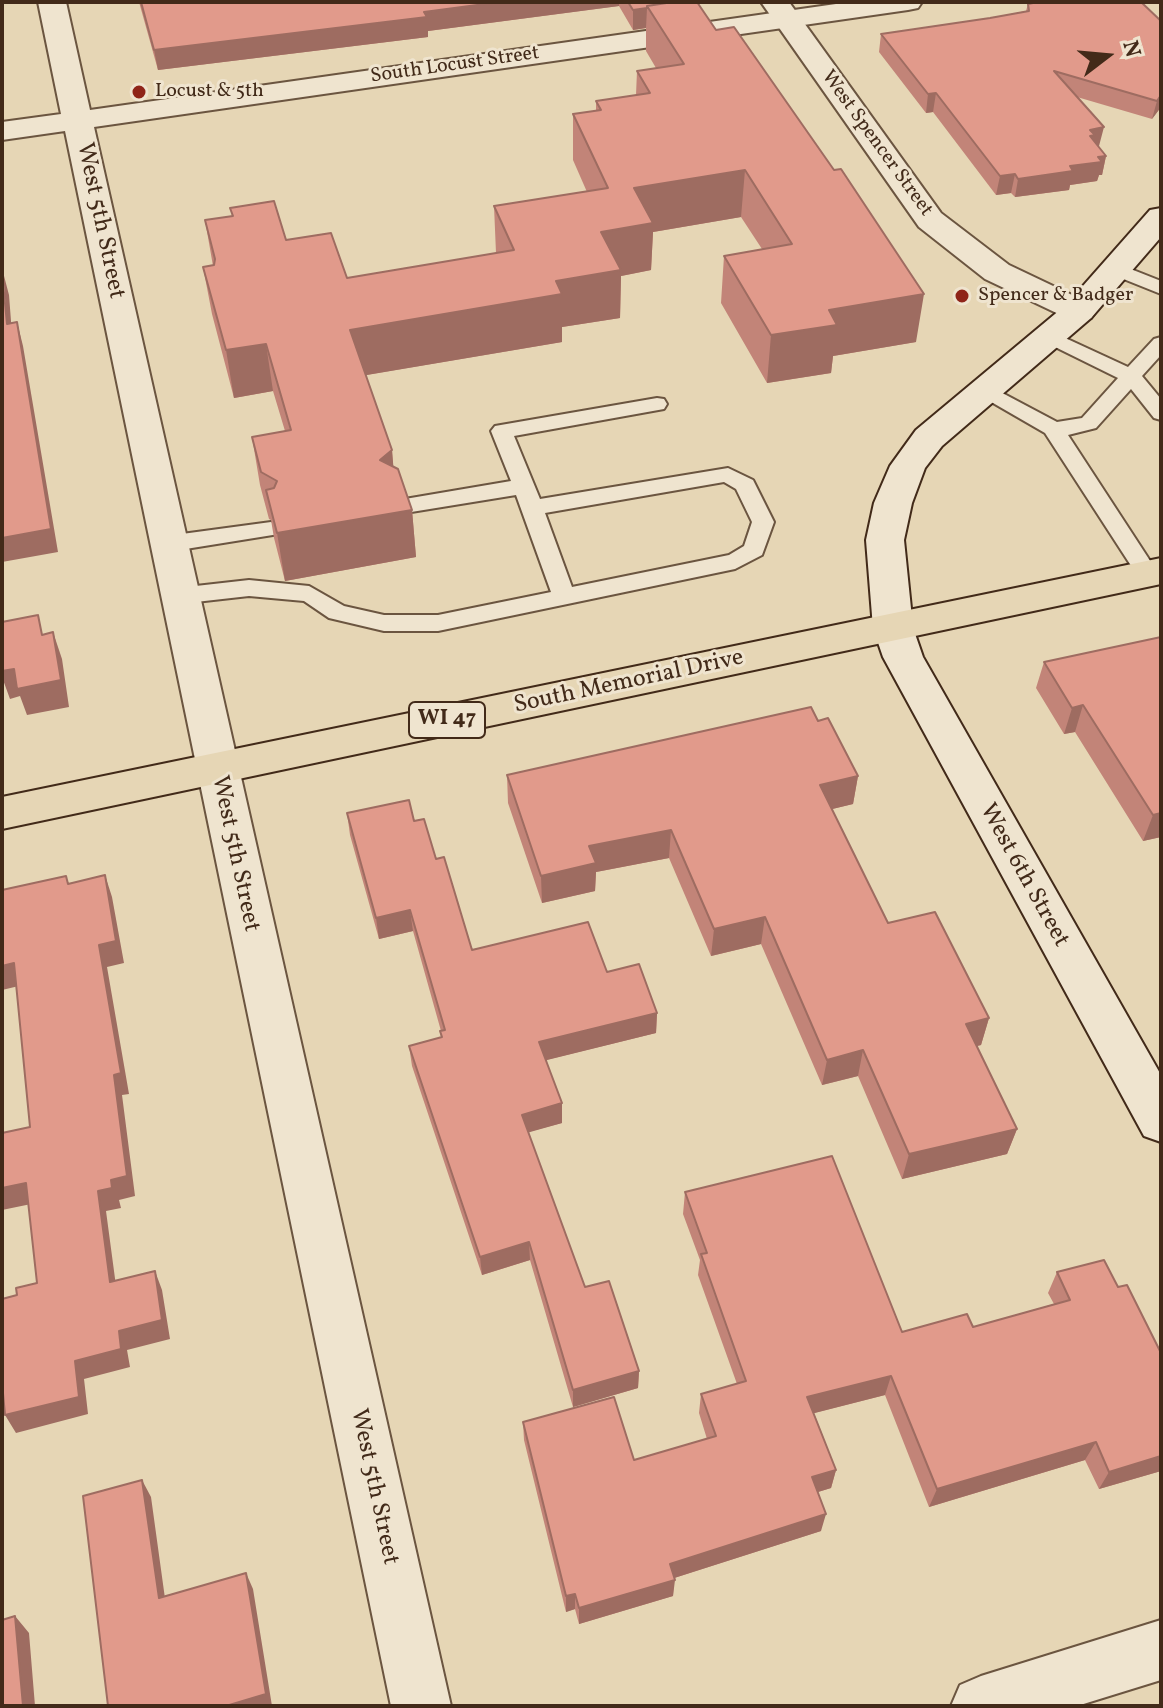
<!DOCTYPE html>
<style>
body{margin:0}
#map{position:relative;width:1163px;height:1708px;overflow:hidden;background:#e6d6b5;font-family:Vollkorn,serif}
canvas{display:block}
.frame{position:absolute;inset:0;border:4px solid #422a19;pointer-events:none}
.north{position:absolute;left:1067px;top:16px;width:80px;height:80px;-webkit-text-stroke:6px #efe4cf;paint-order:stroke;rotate:74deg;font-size:22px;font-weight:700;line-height:32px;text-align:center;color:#422a19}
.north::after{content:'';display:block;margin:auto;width:28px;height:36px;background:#422a19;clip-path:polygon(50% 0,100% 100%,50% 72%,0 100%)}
</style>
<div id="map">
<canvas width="1163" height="1708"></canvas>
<div class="frame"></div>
<div class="north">N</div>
</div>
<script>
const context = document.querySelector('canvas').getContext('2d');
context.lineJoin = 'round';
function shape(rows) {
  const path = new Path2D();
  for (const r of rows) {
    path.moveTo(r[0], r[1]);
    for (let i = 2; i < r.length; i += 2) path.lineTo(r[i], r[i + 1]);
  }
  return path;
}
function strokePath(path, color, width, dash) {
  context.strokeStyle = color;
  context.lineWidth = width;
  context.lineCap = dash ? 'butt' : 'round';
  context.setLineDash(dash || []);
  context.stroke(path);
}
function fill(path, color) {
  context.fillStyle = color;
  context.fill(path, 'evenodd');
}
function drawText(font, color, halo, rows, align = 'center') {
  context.font = font + ' Vollkorn,serif';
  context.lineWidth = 6;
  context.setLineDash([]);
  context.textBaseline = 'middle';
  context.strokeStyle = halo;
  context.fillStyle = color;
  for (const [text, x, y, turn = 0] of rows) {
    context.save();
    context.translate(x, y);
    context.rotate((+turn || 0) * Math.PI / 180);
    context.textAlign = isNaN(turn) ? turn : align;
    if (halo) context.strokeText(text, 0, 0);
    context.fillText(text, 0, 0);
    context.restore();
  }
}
const service = shape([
 [1118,264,1161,281,1161,294,1111,274,1108,270,1111,266,1118,264],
 [1050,331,1128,367,1154,339,1161,337,1161,355,1142,376,1161,399,1161,420,1154,418,1131,389,1096,428,1068,435,1158,573,1155,578,1139,578,1045,433,974,392,977,387,991,387,1057,422,1082,418,1118,378,1043,341,1040,337,1050,331],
 [657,398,664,399,667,404,664,409,514,436,540,499,728,468,753,480,774,522,762,555,735,569,438,631,384,631,329,618,304,601,249,596,178,604,166,596,178,588,249,580,309,586,344,606,384,615,438,615,551,592,516,495,399,514,388,507,399,500,511,481,491,431,495,426,657,398],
 [724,482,736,489,752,522,744,546,729,555,572,587,545,513,724,482],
 [271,522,282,529,279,534,167,552,156,544,167,536,271,522]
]);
const minor = shape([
 [38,2,66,2,90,110,850,2,922,2,918,8,908,10,94,127,451,1706,391,1706,65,131,2,140,2,122,61,114,38,2]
]);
const tertiary = shape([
 [761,2,789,2,941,213,1009,265,1091,304,1096,311,1091,318,1079,321,1067,318,985,279,919,227,761,2],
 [1161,1620,1161,1680,1077,1706,951,1706,960,1685,981,1676,1161,1620]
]);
const secondary = shape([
 [1161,208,1161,237,1091,318,942,446,925,468,912,503,904,540,913,628,923,657,1161,1075,1161,1142,1144,1136,883,657,873,628,866,540,874,503,890,466,916,430,1067,304,1150,210,1161,208]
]);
const primary = shape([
 [1161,558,1161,584,2,829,2,797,1161,558]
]);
const wall = shape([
 [139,2,697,2,916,342,833,356,831,373,767,383,721,303,724,256,762,249,741,217,653,232,651,270,621,276,620,318,562,327,562,342,366,375,392,450,393,467,412,510,416,557,285,581,274,538,271,520,269,519,260,485,252,437,285,431,273,391,234,398,212,314,203,267,213,266,205,220,232,216,230,208,286,240,347,278,496,253,494,206,587,192,573,160,573,114,596,111,596,101,636,95,637,71,656,68,646,51,646,28,633,30,619,6,428,31,428,37,158,70],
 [1141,2,1161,107,1152,119,1077,97,1099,146,1098,146,1106,156,1102,175,1099,175,1097,181,1070,185,1069,190,1015,197,1011,193,996,195,933,112,926,113,879,52,881,34,990,18,1026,11,1028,4],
 [1161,637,1161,837,1143,841,1075,732,1064,734,1036,688,1044,662],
 [818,721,858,776,853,804,832,809,888,923,989,1018,981,1045,976,1046,1017,1129,1007,1154,902,1179,858,1076,822,1085,761,944,711,956,669,858,596,872,595,891,542,903,508,803,507,775],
 [347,813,414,821,436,859,472,950,607,972,657,1013,656,1033,546,1060,562,1123,528,1132,585,1287,639,1371,638,1388,573,1407,530,1260,482,1275,412,1066,409,1046,441,1038,440,1031,441,1031,413,931,379,939,350,835],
 [685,1192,902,1332,973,1327,1054,1304,1048,1293,1057,1272,1161,1471,1099,1489,1085,1460,929,1507,885,1395,814,1413,836,1470,831,1488,818,1492,821,1531,674,1578,673,1596,579,1624,575,1609,566,1612,524,1440,523,1422,634,1460,707,1439,699,1413,701,1394,737,1384,698,1275,700,1260,683,1214]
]);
const shadedWall = shape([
 [500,2,619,2,619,6,428,31,428,37,158,70,154,50],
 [647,8,646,28,633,30,633,10],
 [936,93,933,112,926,113,928,94],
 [1161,95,1161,107,1152,119,1157,101],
 [1104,127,1099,146,1092,147,1090,130],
 [1106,156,1102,175,1099,175,1097,181,1070,185,1069,190,1015,197,1018,179,1070,166,1098,157],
 [745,170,741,217,653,232,651,270,621,276,620,318,562,327,562,342,355,377,350,330,556,281,601,232,634,188],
 [1015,174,1011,193,996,195,1000,176],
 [3,272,9,295,13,347,7,324],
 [924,294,916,342,833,356,831,373,767,383,771,335,829,310],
 [17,322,23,346,58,552,2,562,2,538],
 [266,344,273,391,234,398,226,350],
 [392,450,396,498,380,460],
 [412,510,416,557,285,581,277,533],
 [53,632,62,659,69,707,27,715,20,696,10,699,2,677,2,671],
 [1083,705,1075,732,1064,734,1072,708],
 [858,776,853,804,816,813,820,785],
 [1161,813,1161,837,1143,841,1153,815],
 [671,830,669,858,596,872,595,891,542,903,541,876,589,846],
 [105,875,112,897,124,963,107,967,129,1094,122,1095,135,1196,119,1200,121,1208,106,1211,118,1301,110,1282,98,1191,111,1180,114,1075,99,945],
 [410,910,413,931,379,939,376,918],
 [765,917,761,944,711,956,714,929],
 [14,963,23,985,2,990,2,966],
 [657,1013,656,1033,539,1062,539,1042],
 [989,1018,981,1045,958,1051,966,1024],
 [863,1050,858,1076,822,1085,827,1060],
 [562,1103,562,1123,523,1134,522,1115],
 [1017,1129,1007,1154,902,1179,909,1154],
 [26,1183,36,1203,2,1210,2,1188],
 [529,1242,530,1260,482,1275,480,1257],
 [155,1271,162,1290,170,1339,127,1350,130,1367,84,1379,88,1414,16,1433,5,1415,75,1361,119,1331],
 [639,1371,638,1388,573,1407,573,1390],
 [891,1376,885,1395,803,1416,807,1397],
 [1096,1442,1085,1460,929,1507,937,1489],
 [1161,1456,1161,1471,1099,1489,1109,1472],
 [836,1470,831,1488,808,1495,812,1477],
 [142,1480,151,1497,167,1613,159,1598],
 [826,1514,821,1531,668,1580,670,1564],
 [246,1573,253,1589,272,1706,226,1706],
 [675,1580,673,1596,579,1624,579,1608],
 [575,1594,575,1609,566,1612,566,1596],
 [15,1616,29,1633,35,1706,23,1706]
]);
const building = shape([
 [141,2,500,2,424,12,427,17,154,50,141,2],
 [628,2,673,2,647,6,647,8,633,10,628,2],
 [673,2,697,2,716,30,734,27,834,170,841,169,924,294,829,310,837,325,771,335,724,256,792,244,745,170,634,188,653,223,601,232,621,270,556,281,562,294,350,330,392,450,380,460,398,469,412,510,277,533,266,490,274,488,277,481,261,472,252,437,291,430,266,344,226,350,203,267,214,265,215,259,205,220,233,216,230,208,274,201,286,240,331,233,347,278,514,250,494,206,608,188,573,114,601,110,596,101,650,93,637,71,684,64,647,6,673,2],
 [1038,2,1141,2,1161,21,1161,95,1157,101,1054,71,1104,127,1090,130,1095,135,1090,136,1106,156,1098,157,1102,162,1070,166,1073,171,1018,179,1015,174,1000,176,936,93,928,94,881,34,990,18,1029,11,1028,4,1038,2],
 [2,272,7,324,17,322,51,529,2,538,2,272],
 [38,615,42,635,53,632,61,680,17,689,14,669,2,671,2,622,38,615],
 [1161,637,1161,813,1153,815,1083,705,1072,708,1044,662,1161,637],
 [811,707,818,721,828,718,858,776,820,785,888,923,935,912,989,1018,966,1024,1017,1129,909,1154,863,1050,827,1060,765,917,714,929,671,830,589,846,596,863,541,876,507,775,811,707],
 [409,800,414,821,424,819,436,859,444,857,472,950,588,922,607,972,639,964,657,1013,539,1042,562,1103,522,1115,585,1287,609,1281,639,1371,573,1390,529,1242,480,1257,409,1046,442,1037,440,1031,445,1030,410,910,376,918,347,813,409,800],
 [105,875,116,941,99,945,121,1073,114,1075,127,1176,111,1180,112,1188,98,1191,110,1282,155,1271,162,1320,119,1331,121,1349,75,1361,79,1397,5,1415,2,1382,2,1299,17,1295,16,1288,37,1283,26,1183,2,1188,2,1133,30,1127,14,963,2,966,2,890,66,876,68,884,105,875],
 [832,1156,902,1332,967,1314,973,1327,1070,1300,1057,1272,1104,1260,1118,1287,1127,1285,1161,1353,1161,1456,1109,1472,1096,1442,937,1489,891,1376,807,1397,836,1470,812,1477,826,1514,670,1564,675,1580,579,1608,575,1594,566,1596,523,1422,614,1397,634,1460,716,1436,701,1394,746,1381,701,1254,707,1253,685,1192,832,1156],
 [142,1480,159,1598,246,1573,266,1694,226,1706,108,1706,83,1496,142,1480],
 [15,1616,23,1706,2,1706,2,1620,15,1616]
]);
const markers = [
 [139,92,8,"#8f2418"],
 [962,296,8,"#8f2418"]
];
const farStreetnames = [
 ["South Locust Street",455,66,-8],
 ["West Spencer Street",876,144,54]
];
const farPoinames = [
 ["Locust & 5th",155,92],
 ["Spencer & Badger",978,296]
];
const shields = [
 [447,720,76]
];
const shieldNames = [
 ["WI 47",447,720]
];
const streetNames = [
 ["West 5th Street",99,221,78],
 ["South Memorial Drive",629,683,-12],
 ["West 5th Street",234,854,78],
 ["West 6th Street",1023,876,61],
 ["West 5th Street",373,1487,78]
];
strokePath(service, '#6b5540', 4);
strokePath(minor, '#6b5540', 4);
strokePath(tertiary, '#6b5540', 4);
strokePath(secondary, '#422a19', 4);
strokePath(primary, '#422a19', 4);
fill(service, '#efe4cf');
fill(minor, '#efe4cf');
fill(tertiary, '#efe4cf');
fill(secondary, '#efe4cf');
fill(primary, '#e6d6b5');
fill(wall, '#c28478');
fill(shadedWall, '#9e6c61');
fill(building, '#e19a8b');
strokePath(building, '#9e6c61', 2);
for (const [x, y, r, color] of markers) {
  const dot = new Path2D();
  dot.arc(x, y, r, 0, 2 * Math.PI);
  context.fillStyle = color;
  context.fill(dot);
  strokePath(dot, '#efe4cf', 3);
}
drawText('20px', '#422a19', '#efe4cf', farStreetnames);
drawText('20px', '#422a19', '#efe4cf', farPoinames, 'left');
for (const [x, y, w] of shields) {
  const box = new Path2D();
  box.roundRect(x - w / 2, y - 18, w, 36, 6);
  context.fillStyle = '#efe4cf';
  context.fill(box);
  strokePath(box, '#422a19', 2);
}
drawText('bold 22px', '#422a19', null, shieldNames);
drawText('24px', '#422a19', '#efe4cf', streetNames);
</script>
